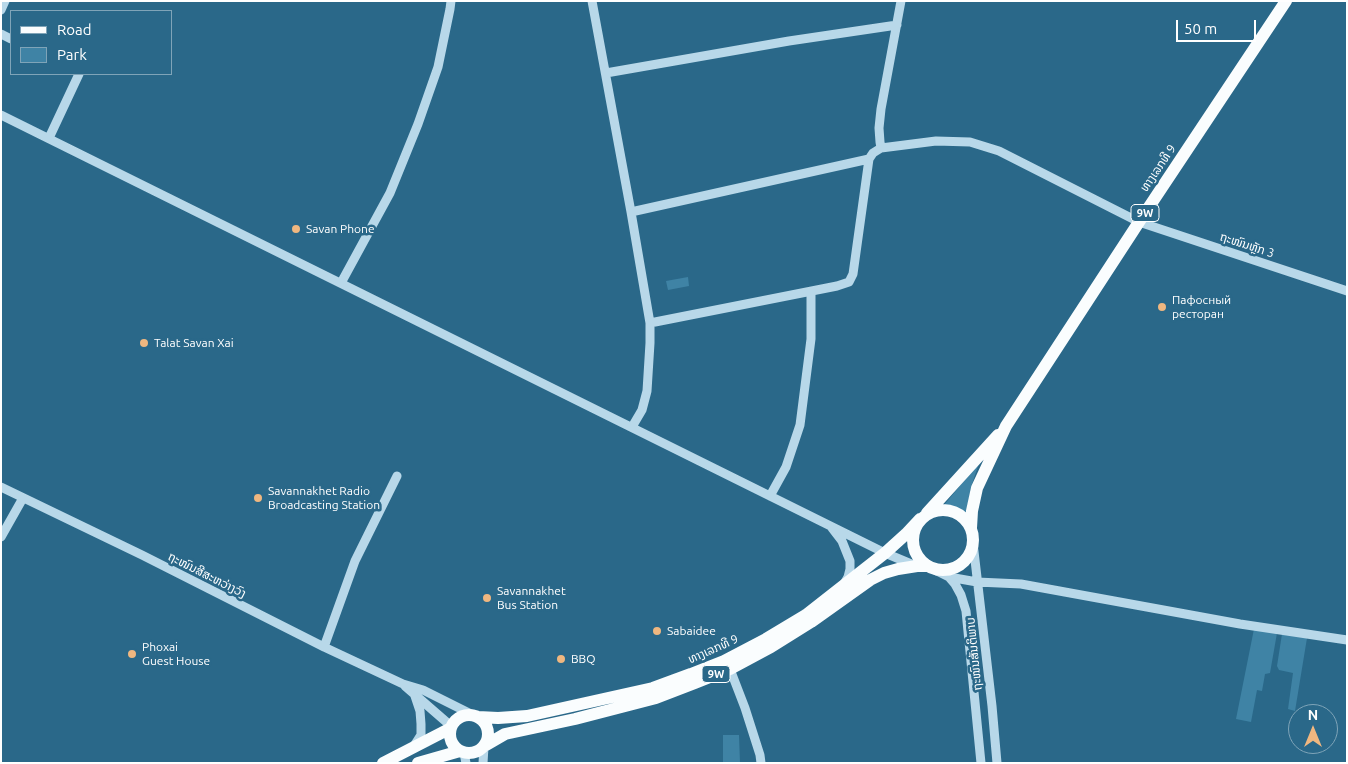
<!DOCTYPE html>
<meta charset="utf-8">
<style>
body{margin:0}
#map{position:relative;width:1348px;height:764px;overflow:hidden;background:#2a6889;font-family:Ubuntu,sans-serif}
canvas{display:block}
.frame{position:absolute;inset:0;border:2px solid #fff;pointer-events:none}
.legend{position:absolute;left:10px;top:10px;width:162px;height:65px;box-sizing:border-box;background:#2a6889;border:1px solid #7fa4b8;margin:0;padding:6px 9px;list-style:none;font-size:15px;color:#fff}
.legend li{display:flex;align-items:center;gap:10px;height:25px}
.legend b{width:25px;border:1px solid #7fa4b8}
.north{position:absolute;left:1288px;top:704px;width:50px;height:50px;box-sizing:border-box;background:#2a6889;border:1px solid #7fa4b8;border-radius:50%;rotate:0deg;font-size:14px;font-weight:700;line-height:20px;text-align:center;color:#fff}
.north::after{content:'';display:block;margin:auto;width:18px;height:22px;background:#efb780;clip-path:polygon(50% 0,100% 100%,50% 72%,0 100%)}
.scale{position:absolute;left:1176px;top:20px;width:80px;height:22px;box-sizing:border-box;border:2px solid #fff;border-top:0;padding-left:6px;font-size:15px;line-height:18px;white-space:nowrap;color:#fff;-webkit-text-stroke:4px #2a6889;paint-order:stroke}
</style>
<div id="map">
<canvas width="1348" height="764"></canvas>
<div class="frame"></div>
<ul class="legend">
<li><b style="height:6px;background:#fafdfe"></b>Road</li>
<li><b style="height:14px;background:#3f83a5"></b>Park</li>
</ul>
<div class="north">N</div>
<div class="scale">50 m</div>
</div>
<script>
const context = document.querySelector('canvas').getContext('2d');
context.lineJoin = 'round';
function fill(path, color) {
  context.fillStyle = color;
  context.fill(path, 'evenodd');
}
function shape(rows) {
  const path = new Path2D();
  for (const r of rows) {
    if (r.length === 3) {
      path.moveTo(r[0] + r[2], r[1]);
      path.arc(r[0], r[1], r[2], 0, 2 * Math.PI);
      continue;
    }
    path.moveTo(r[0], r[1]);
    for (let i = 2; i < r.length; i += 2) path.lineTo(r[i], r[i + 1]);
  }
  return path;
}
function strokePath(path, color, width, dash) {
  context.strokeStyle = color;
  context.lineWidth = width;
  context.lineCap = dash ? 'butt' : 'round';
  context.setLineDash(dash || []);
  context.stroke(path);
}
function drawText(font, color, halo, rows, align = 'center') {
  context.font = font + ' Ubuntu,"Noto Sans Lao",sans-serif';
  context.lineWidth = 5;
  context.setLineDash([]);
  context.textBaseline = 'middle';
  context.strokeStyle = halo;
  context.fillStyle = color;
  for (const [text, x, y, turn = 0] of rows) {
    context.save();
    context.translate(x, y);
    context.rotate((+turn || 0) * Math.PI / 180);
    context.textAlign = isNaN(turn) ? turn : align;
    if (halo) context.strokeText(text, 0, 0);
    context.fillText(text, 0, 0);
    context.restore();
  }
}
const green = shape([
 [688,277,689,286,668,290,666,281],
 [979,463,971,487,966,514,955,507,944,505],
 [1254,629,1277,633,1270,673,1265,674,1262,691,1257,690,1251,722,1236,719],
 [1282,634,1307,638,1295,711,1288,709,1293,673,1279,670,1277,666],
 [723,735,739,735,740,763,723,763]
]);
const minor = shape([
 [592,1,631,212,650,323,650,343,647,391,642,410,632,427],
 [1,10,5,1],
 [1,34,11,39],
 [606,73,789,41,897,25],
 [1,115,885,553,916,566],
 [49,138,79,74],
 [881,148,936,141,970,142,999,151,1139,222,1347,291],
 [631,212,869,159],
 [341,283,390,193,418,124,438,67,450,9,451,1],
 [650,323,837,286,849,282,853,274,869,159,873,153,881,148,880,142,879,128,881,109,901,1],
 [1,487,142,555,324,647,403,684,423,690,473,715],
 [770,496,786,467,800,425,811,339,811,291],
 [832,528,842,541,850,561,850,569,848,577,844,584],
 [1,537,23,498],
 [973,543,992,706,997,763],
 [933,569,949,577,955,584,961,595,966,611,981,763],
 [949,577,977,582,1021,584,1240,624,1347,640],
 [324,647,355,561,397,476],
 [730,669,745,708,760,755,761,763],
 [405,686,451,726],
 [414,746,421,735,421,724,420,711,415,696],
 [464,753,466,763],
 [483,763,484,747]
]);
const major = shape([
 [943,540,30],
 [927,513,998,435],
 [971,528,972,511,977,488,1006,426,1139,222,1286,1],
 [469,734,19],
 [478,717,498,718,527,716,653,688,691,674,724,661,766,639,806,615,885,553,906,534,920,519],
 [486,745,505,734,575,719,656,698,695,683,730,669,771,647,811,622,870,580,884,573,898,569,917,566,928,566],
 [383,763,451,728],
 [418,763,460,751]
]);
const markers = [
 [296,229,5,"#efb780"],
 [1162,307,5,"#efb780"],
 [144,343,5,"#efb780"],
 [258,498,5,"#efb780"],
 [487,598,5,"#efb780"],
 [657,631,5,"#efb780"],
 [132,654,5,"#efb780"],
 [561,659,5,"#efb780"]
];
const shields = [
 [1145,213,28],
 [716,674,28]
];
const shieldNames = [
 ["9W",1145,213],
 ["9W",716,674]
];
const streetNames = [
 ["ທາງເລກທີ 9",1158,168,-56],
 ["ຖະໜົນຫຼັກ 3",1247,245,18],
 ["ຖະໜົນສີສະຫວ່າງວົງ",207,575,27],
 ["ທາງເລກທີ 9",713,649,-24],
 ["ຖະໜົນສັນຕິພາບ",974,654,-96]
];
const poiNames = [
 ["Savan Phone",306,229],
 ["Пафосный",1172,300],
 ["ресторан",1172,314],
 ["Talat Savan Xai",154,343],
 ["Savannakhet Radio",268,491],
 ["Broadcasting Station",268,505],
 ["Savannakhet",497,591],
 ["Bus Station",497,605],
 ["Sabaidee",667,631],
 ["Phoxai",142,647],
 ["Guest House",142,661],
 ["BBQ",571,659]
];
fill(green, '#3f83a5');
strokePath(minor, '#b8d8e9', 9);
strokePath(major, '#fafdfe', 12);
for (const [x, y, r, color] of markers) {
  const dot = new Path2D();
  dot.arc(x, y, r, 0, 2 * Math.PI);
  context.fillStyle = color;
  context.fill(dot);
  strokePath(dot, '#2a6889', 2);
}
for (const [x, y, w] of shields) {
  const box = new Path2D();
  box.roundRect(x - w / 2, y - 8.5, w, 17, 4);
  context.fillStyle = '#2a6889';
  context.fill(box);
  strokePath(box, '#fff', 1);
}
drawText('bold 11px', '#fff', null, shieldNames);
drawText('12px', '#fff', '#2a6889', streetNames);
drawText('12px', '#fff', '#2a6889', poiNames, 'left');
</script>
